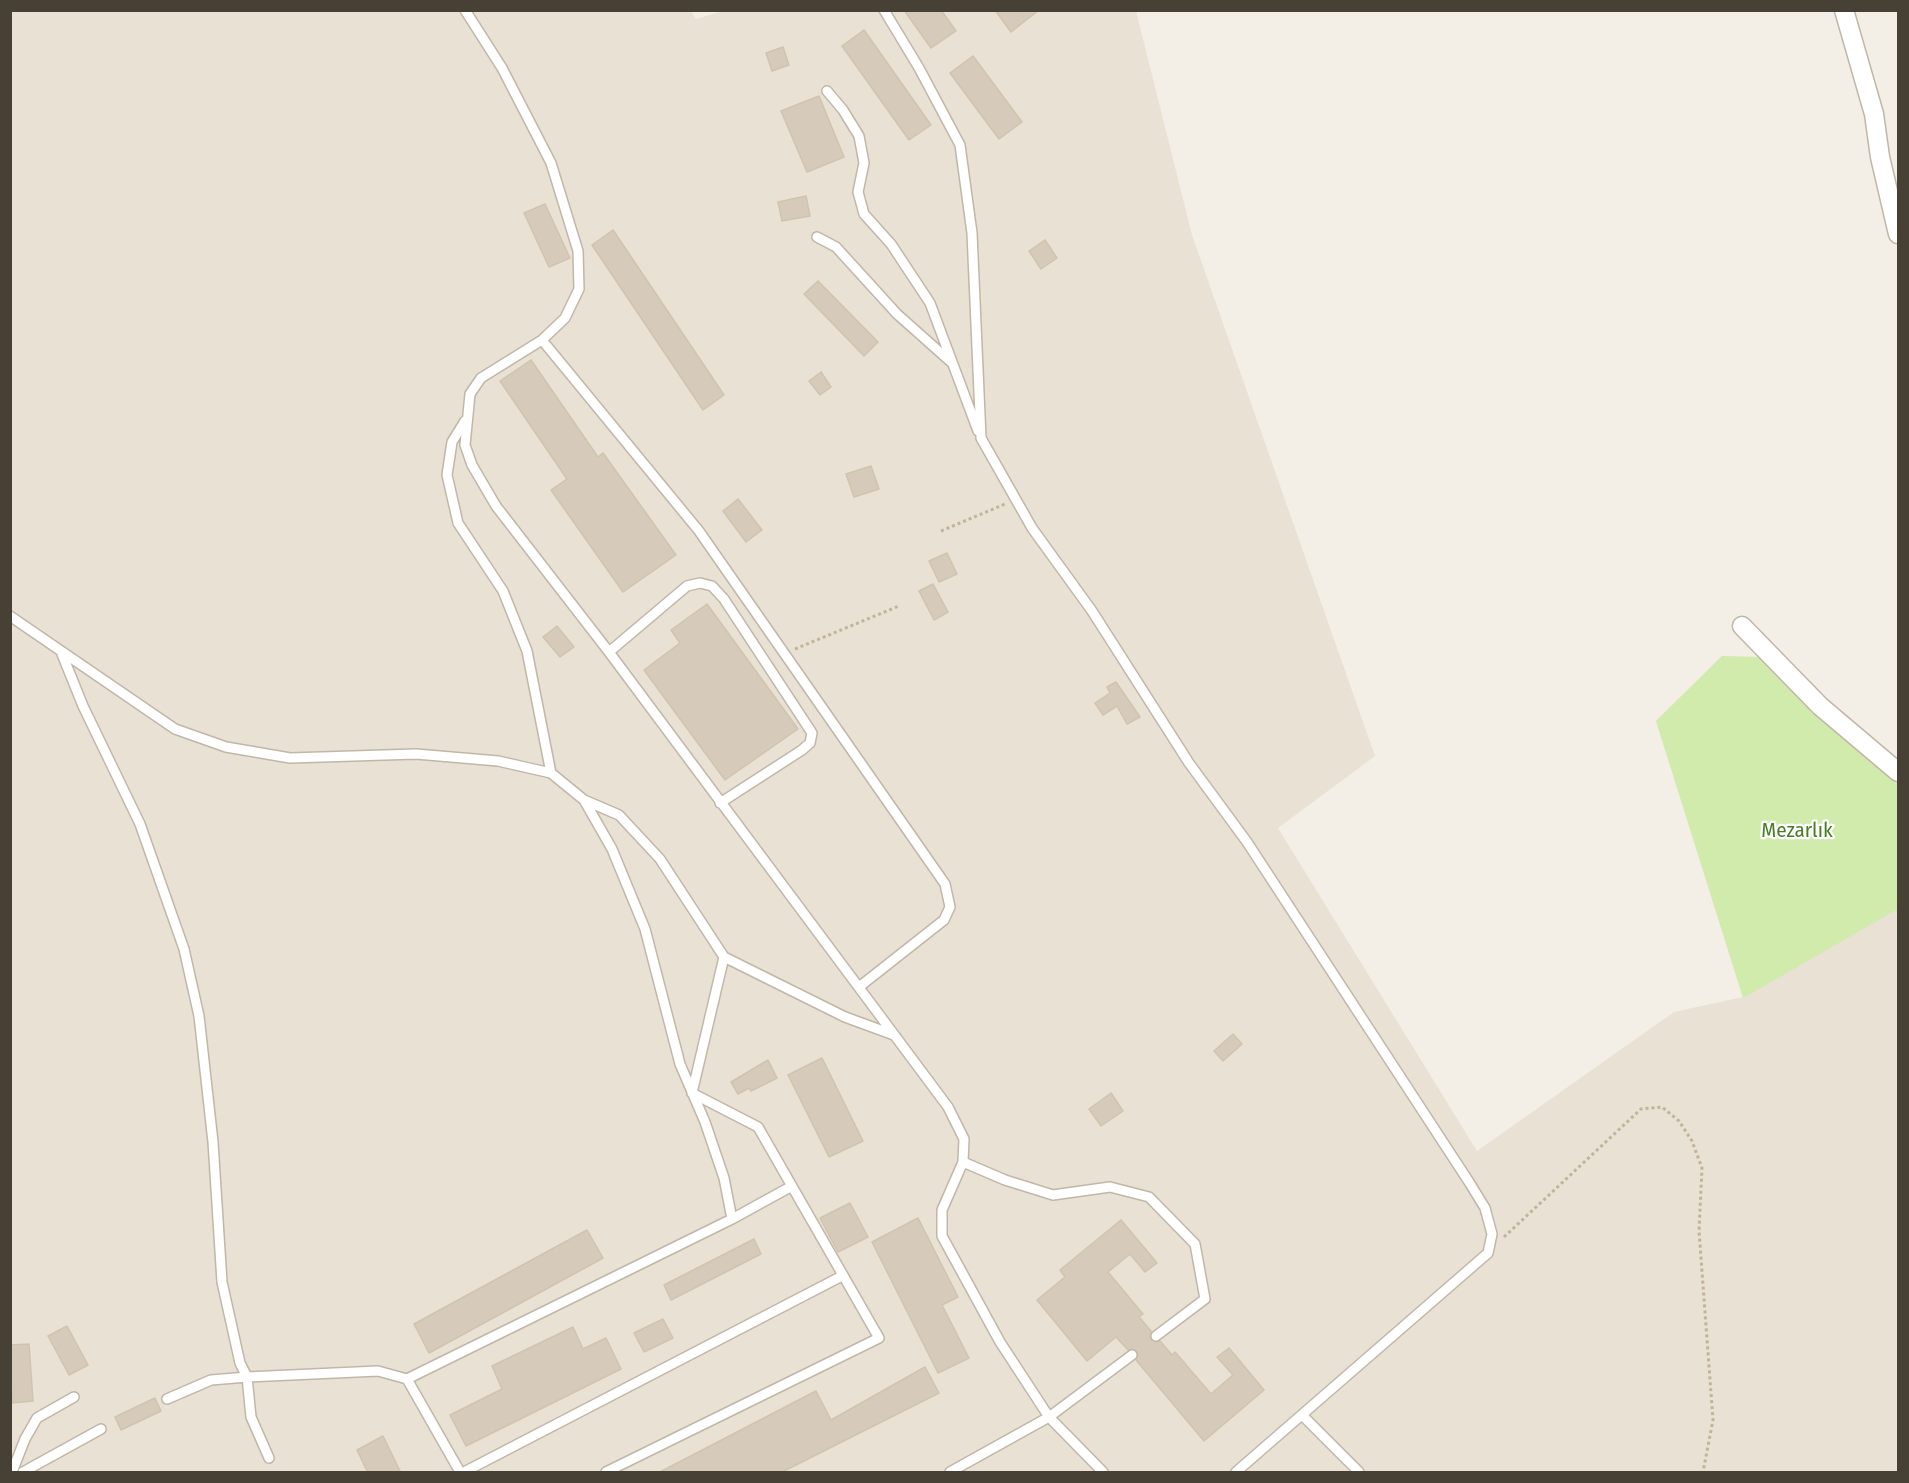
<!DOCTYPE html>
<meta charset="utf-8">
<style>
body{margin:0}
#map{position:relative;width:1909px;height:1483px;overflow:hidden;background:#f4efe6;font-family:"Fira Sans Condensed",sans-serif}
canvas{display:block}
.frame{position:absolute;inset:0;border:12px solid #474035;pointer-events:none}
</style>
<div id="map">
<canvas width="1909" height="1483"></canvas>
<div class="frame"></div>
</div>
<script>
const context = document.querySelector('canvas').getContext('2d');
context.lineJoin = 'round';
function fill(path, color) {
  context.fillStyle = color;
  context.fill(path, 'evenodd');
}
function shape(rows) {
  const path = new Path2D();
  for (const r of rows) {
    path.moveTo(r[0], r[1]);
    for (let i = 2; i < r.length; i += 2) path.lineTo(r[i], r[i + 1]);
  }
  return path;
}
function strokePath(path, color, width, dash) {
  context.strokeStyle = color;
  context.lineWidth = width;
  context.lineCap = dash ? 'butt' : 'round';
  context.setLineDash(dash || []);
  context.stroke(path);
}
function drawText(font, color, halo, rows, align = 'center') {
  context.font = font + ' "Fira Sans Condensed",sans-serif';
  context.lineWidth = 4.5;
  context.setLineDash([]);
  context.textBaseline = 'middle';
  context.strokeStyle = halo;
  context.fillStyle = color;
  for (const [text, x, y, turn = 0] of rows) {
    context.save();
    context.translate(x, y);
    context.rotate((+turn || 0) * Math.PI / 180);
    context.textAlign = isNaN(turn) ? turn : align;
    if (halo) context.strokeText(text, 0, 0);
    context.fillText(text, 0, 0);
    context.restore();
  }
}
const residential = shape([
 [690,10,696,19,726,10,1136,11,1192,235,1375,756,1278,828,1477,1151,1674,1012,1743,997,1656,721,1722,656,1758,657,1898,787,1898,1472,11,1472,10,11]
]);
const green = shape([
 [1722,656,1758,657,1816,713,1898,784,1898,909,1743,998,1656,721]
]);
const building = shape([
 [904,10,941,10,956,31,931,48,904,10],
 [995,10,1039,10,1011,32,995,10],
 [864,30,931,125,909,140,842,46,864,30],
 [783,47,789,65,772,71,766,53,783,47],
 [973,56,1022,122,999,139,950,73,973,56],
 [819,96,844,157,807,172,781,111,819,96],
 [806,196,810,216,782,221,778,202,806,196],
 [545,204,570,258,549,267,524,213,545,204],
 [613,230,724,395,703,410,592,245,613,230],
 [1045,240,1057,258,1041,269,1029,251,1045,240],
 [818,281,878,342,864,356,804,294,818,281],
 [531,360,598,457,603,453,676,555,623,592,551,490,567,479,500,381,531,360],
 [821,372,831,387,820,395,809,381,821,372],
 [871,466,879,489,854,497,846,474,871,466],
 [738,499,762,530,746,542,723,511,738,499],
 [947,553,957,574,939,582,929,561,947,553],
 [933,584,948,612,934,620,919,591,933,584],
 [707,604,798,729,725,780,644,670,680,643,671,630,707,604],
 [557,626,574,647,560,657,543,637,557,626],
 [1116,682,1140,717,1127,724,1117,706,1103,715,1095,703,1110,693,1107,687,1116,682],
 [1233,1034,1242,1044,1223,1061,1214,1051,1233,1034],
 [822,1058,863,1141,829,1157,788,1075,822,1058],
 [768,1060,777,1078,751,1091,749,1088,738,1094,731,1082,768,1060],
 [1111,1093,1123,1111,1101,1126,1089,1109,1111,1093],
 [850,1203,868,1237,838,1252,820,1218,850,1203],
 [918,1218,958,1297,942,1305,969,1358,938,1373,872,1242,918,1218],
 [1121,1220,1157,1263,1145,1272,1130,1254,1108,1272,1143,1314,1139,1317,1151,1331,1151,1340,1160,1341,1172,1355,1175,1352,1211,1394,1233,1375,1217,1357,1229,1348,1264,1390,1204,1441,1136,1360,1137,1351,1128,1350,1116,1337,1087,1361,1037,1300,1065,1277,1060,1270,1121,1220],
 [587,1230,603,1258,429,1353,414,1324,587,1230],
 [754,1239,761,1254,671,1300,664,1285,754,1239],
 [663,1319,673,1338,644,1352,634,1333,663,1319],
 [67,1326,88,1365,69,1375,48,1336,67,1326],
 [573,1327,583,1349,606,1338,621,1369,466,1446,450,1415,502,1389,492,1366,573,1327],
 [29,1344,33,1401,12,1403,10,1345,29,1344],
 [925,1367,939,1393,780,1473,658,1473,816,1391,831,1420,925,1367],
 [155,1398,161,1411,121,1430,115,1417,155,1398],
 [383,1436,401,1473,368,1473,357,1450,383,1436]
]);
const path = shape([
 [941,531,1005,504],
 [795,649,899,606],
 [1504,1237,1641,1109,1662,1107,1679,1121,1692,1141,1702,1168,1699,1231,1713,1420,1703,1472]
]);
const service = shape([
 [465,10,502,68,551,163,578,251,579,289,565,318,542,340,481,378,470,394,465,445,472,465,496,506,609,652,948,1107,964,1139,963,1162,942,1210,942,1236,1000,1342,1049,1417,1103,1472],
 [884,10,919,68,960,145,972,233,981,438,1032,528,1092,611,1189,763,1247,842,1469,1182,1485,1208,1492,1234,1488,1253,1236,1472],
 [827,91,843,110,859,136,864,163,858,192,864,214,891,244,930,303,978,431],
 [817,237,836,247,897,314,951,362],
 [542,340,699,531,945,884,950,907,944,920,859,987],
 [465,421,452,442,447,475,458,523,503,591,527,651,551,773],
 [10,616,175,729,226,747,290,758,416,754,498,761,551,773,584,800,612,849,645,929,680,1064,705,1122,724,1178,732,1219],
 [609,652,687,586,700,583,712,586,724,599,812,733,810,743,802,750,720,803],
 [62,654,83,706,140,824,184,949,199,1016,213,1142,222,1282,240,1363,247,1377,378,1371,407,1379,460,1472],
 [584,800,619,815,660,859,724,957,845,1017,894,1035],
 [963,1162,1005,1180,1053,1195,1110,1187,1149,1197,1195,1244,1205,1299,1156,1336],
 [407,1379,732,1219,792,1186],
 [167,1399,211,1380,247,1377,251,1417,269,1458],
 [1303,1416,1359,1472],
 [12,1472,25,1439,37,1418,74,1397],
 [23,1472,101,1429],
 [464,1472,842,1276],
 [606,1472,879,1338,758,1127,692,1093,724,957],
 [950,1472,1049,1417,1132,1355]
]);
const minor = shape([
 [1844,10,1874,114,1880,157,1898,234],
 [1742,626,1820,706,1898,772]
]);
const parkNames = [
 ["Mezarlık",1797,831]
];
fill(residential, '#e8e1d4');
fill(green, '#d0ebac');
fill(building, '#d6cbbb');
strokePath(building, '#d2c3ad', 1.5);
strokePath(service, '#c0b7a8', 12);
strokePath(minor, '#c0b7a8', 21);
strokePath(path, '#c3b398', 3, [3, 3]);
strokePath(service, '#fff', 9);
strokePath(minor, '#fff', 18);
drawText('21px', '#487d24', '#fff', parkNames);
</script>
